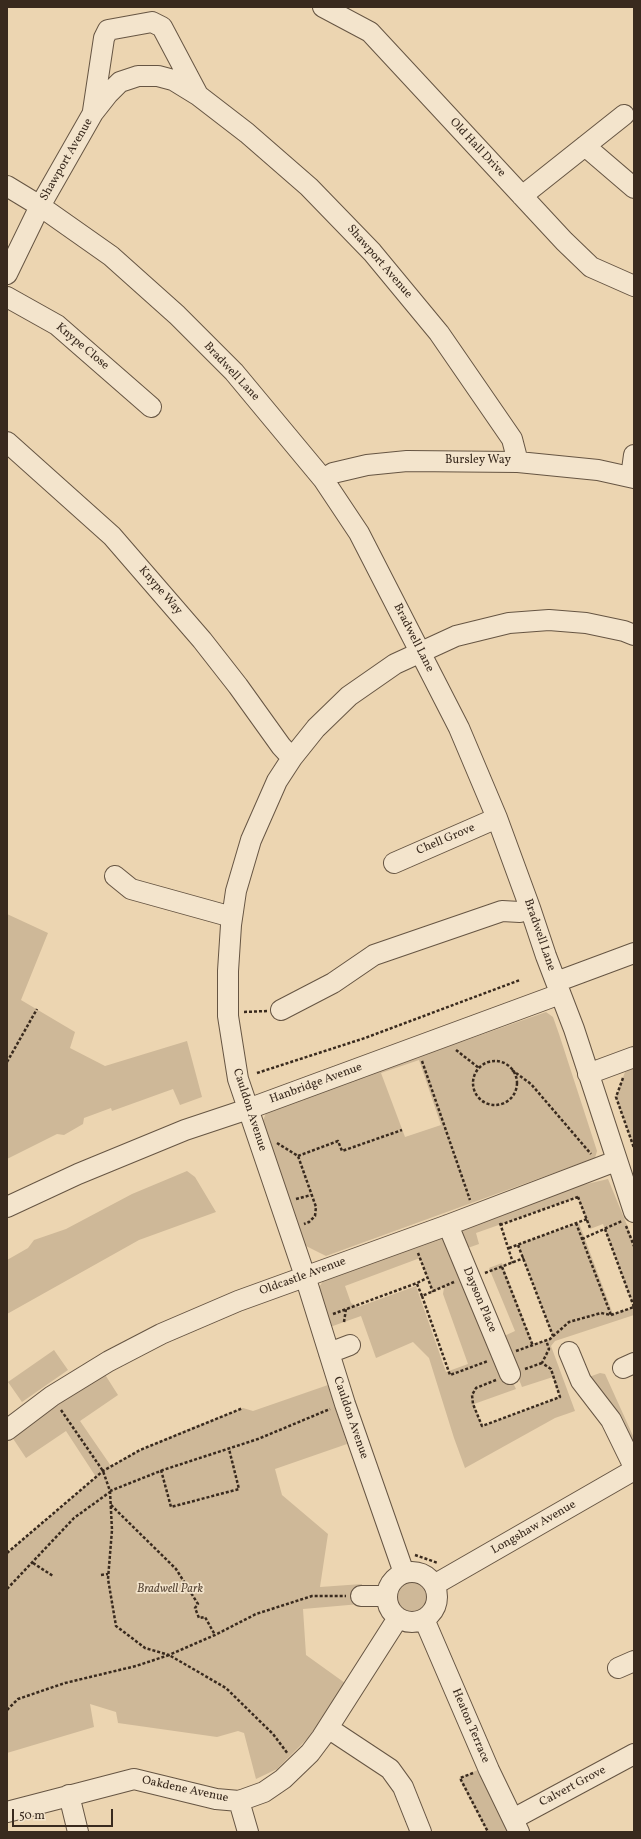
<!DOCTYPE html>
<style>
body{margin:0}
#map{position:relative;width:641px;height:1839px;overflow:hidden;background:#ecd5b1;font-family:Vollkorn,serif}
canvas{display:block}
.frame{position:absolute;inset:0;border:8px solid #392a1e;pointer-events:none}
.scale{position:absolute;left:12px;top:1809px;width:101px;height:18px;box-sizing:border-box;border:2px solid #392a1e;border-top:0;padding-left:5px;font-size:12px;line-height:14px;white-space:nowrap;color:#392a1e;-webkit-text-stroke:3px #f3e4cc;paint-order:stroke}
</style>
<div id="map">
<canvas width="641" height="1839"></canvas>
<div class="frame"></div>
<div class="scale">50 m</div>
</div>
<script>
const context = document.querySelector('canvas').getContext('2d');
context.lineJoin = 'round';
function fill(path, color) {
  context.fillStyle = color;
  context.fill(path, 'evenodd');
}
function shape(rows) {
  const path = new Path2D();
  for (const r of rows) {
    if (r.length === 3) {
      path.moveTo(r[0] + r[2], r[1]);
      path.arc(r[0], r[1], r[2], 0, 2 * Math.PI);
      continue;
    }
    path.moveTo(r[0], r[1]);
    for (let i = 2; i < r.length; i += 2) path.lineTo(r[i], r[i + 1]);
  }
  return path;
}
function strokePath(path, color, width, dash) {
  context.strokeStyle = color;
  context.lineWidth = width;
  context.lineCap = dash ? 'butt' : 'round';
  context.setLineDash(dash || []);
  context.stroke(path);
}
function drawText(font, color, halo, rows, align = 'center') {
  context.font = font + ' Vollkorn,serif';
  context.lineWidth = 3.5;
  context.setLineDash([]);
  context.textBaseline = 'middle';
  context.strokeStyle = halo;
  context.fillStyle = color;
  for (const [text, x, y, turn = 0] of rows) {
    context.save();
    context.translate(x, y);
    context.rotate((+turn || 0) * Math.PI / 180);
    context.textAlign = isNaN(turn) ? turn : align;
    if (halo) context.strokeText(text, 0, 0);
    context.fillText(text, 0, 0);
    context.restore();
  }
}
const green = shape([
 [7,914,48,933,21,1000,75,1032,70,1048,105,1066,187,1041,202,1097,180,1105,173,1089,112,1111,111,1108,84,1118,83,1124,64,1135,57,1134,7,1159],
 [546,1012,553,1017,559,1034,597,1151,595,1158,326,1256,304,1245,262,1123,266,1113,271,1109],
 [419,1060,441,1125,405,1137,381,1073],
 [634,1068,634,1148,616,1097,625,1072],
 [187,1171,195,1177,216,1212,139,1240,7,1314,7,1260,28,1248,34,1240,66,1229,132,1194],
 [608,1179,634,1242,634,1315,555,1341,551,1346,575,1411,555,1418,465,1468,454,1438,429,1358,413,1342,376,1358,361,1316,330,1327,318,1289,326,1276,435,1236,443,1238,516,1389,474,1404,482,1426,560,1397,553,1377,522,1387,502,1337,515,1331,489,1268,502,1263,533,1344,550,1339,553,1336,518,1244,579,1223,613,1314,634,1307,603,1224,590,1229,578,1197,476,1233,479,1244,465,1249,462,1232,466,1225,574,1187],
 [420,1258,433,1292,449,1284,444,1287,443,1294,468,1364,446,1372,416,1286,358,1307,351,1303,345,1286],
 [54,1350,68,1370,22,1402,8,1382],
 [104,1373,118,1395,80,1421,111,1466,134,1453,178,1433,243,1408,253,1411,328,1385,347,1444,275,1469,282,1495,328,1534,320,1587,362,1584,360,1604,303,1609,306,1655,345,1683,309,1737,277,1769,256,1779,244,1733,238,1731,217,1737,118,1723,116,1712,90,1704,94,1727,7,1753,7,1553,96,1477,66,1431,26,1458,12,1437],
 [600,1373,605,1374,634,1438,634,1461,589,1377],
 [412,1597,19],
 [480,1769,513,1832,487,1832,459,1778]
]);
const path = shape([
 [244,1012,267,1011],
 [456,1050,479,1068],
 [422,1061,470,1200],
 [495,1083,22],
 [7,1062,37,1009],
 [512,1070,531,1084,591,1154],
 [257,1073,365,1038,520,980],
 [623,1078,616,1097,634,1148],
 [277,1143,298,1156,316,1207,315,1216,309,1222,304,1224],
 [298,1156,338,1141,342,1151,402,1130],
 [578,1197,590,1228],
 [296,1199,311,1195],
 [500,1223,513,1263],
 [576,1223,611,1315],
 [500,1225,578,1197],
 [626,1226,634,1246],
 [605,1229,634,1307],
 [582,1239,622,1221],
 [518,1245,553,1336],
 [509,1248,587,1219],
 [418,1253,433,1292],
 [502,1267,533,1346],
 [485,1273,524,1258],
 [454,1282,422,1296,450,1375,488,1361],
 [417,1284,422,1296],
 [333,1314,417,1283,427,1278],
 [344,1322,346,1309],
 [516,1351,550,1339,569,1322,601,1313,611,1315,634,1307],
 [525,1369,542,1363],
 [496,1380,476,1388,472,1395,473,1404,482,1426,560,1397,551,1369,542,1363,549,1349,546,1340],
 [61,1410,103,1471,110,1491,163,1470,258,1439,330,1409],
 [161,1470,171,1507,239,1489,229,1449],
 [110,1491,112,1530,108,1579,116,1626,145,1648,169,1655,215,1635,256,1614,312,1596,346,1596],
 [111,1505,176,1569,198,1604,195,1608,199,1618,205,1617,215,1635],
 [7,1553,103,1471,140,1450,243,1408],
 [415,1555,438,1563],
 [33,1563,53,1576],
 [101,1575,108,1574],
 [7,1589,74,1518,110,1492],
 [7,1710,18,1699,65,1683,136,1666,169,1655,226,1688,273,1734,288,1754],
 [473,1773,460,1778,488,1832]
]);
const minor = shape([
 [323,7,370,32,564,241,591,267,634,286],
 [93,111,104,38,108,30,152,22,162,27,198,95],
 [585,146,634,188],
 [7,186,40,206,111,256,177,315,234,372,323,479,359,533,459,728,497,818,530,908,546,956,574,1029,634,1212],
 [522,196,624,115],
 [7,274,40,206,93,113,108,94,120,82,138,76,158,76,173,80,199,96,247,133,309,187,372,252,439,333,512,439,518,462],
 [7,297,57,325,151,407],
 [7,442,112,536,202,640,238,686,281,746,292,758],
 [631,477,634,455],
 [323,479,333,473,367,465,407,461,518,462,598,470,634,478],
 [394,863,497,818],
 [115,876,131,889,232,917],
 [556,982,634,953],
 [281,1010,333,983,374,955,502,911,520,912,530,908],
 [588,1074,634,1057],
 [7,1207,78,1174,185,1130,248,1109,560,994],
 [448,1225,510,1374],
 [569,1352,581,1381,611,1420,634,1467],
 [329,1353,350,1345],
 [623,1368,634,1363],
 [7,1430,52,1396,109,1361,161,1334,238,1301,448,1225,616,1161],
 [412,1597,25],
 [404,1573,345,1404,305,1276,238,1079,228,1016,228,971,231,925,236,891,251,840,277,781,292,758,316,728,349,696,395,664,456,636,509,623,549,620,586,623,624,631,634,635],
 [434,1585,634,1470],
 [361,1596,387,1596],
 [424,1619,489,1770,519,1832],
 [618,1668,634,1661],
 [328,1728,390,1769,403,1787,421,1832],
 [69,1795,78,1832],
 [239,1801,248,1832],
 [7,1812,134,1779,216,1799,239,1801,264,1792,283,1779,310,1753,322,1737,398,1618],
 [513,1819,634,1754]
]);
const streetNames = [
 ["Old Hall Drive",477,148,47],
 ["Shawport Avenue",67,160,-60],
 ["Shawport Avenue",379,262,49],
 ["Knype Close",82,347,40],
 ["Bradwell Lane",231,372,47],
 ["Bursley Way",478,461],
 ["Knype Way",160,591,49],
 ["Bradwell Lane",413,638,63],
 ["Chell Grove",446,840,-23],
 ["Bradwell Lane",539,935,71],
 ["Hanbridge Avenue",316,1084,-20],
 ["Cauldon Avenue",249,1110,72],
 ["Oldcastle Avenue",303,1277,-20],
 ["Dayson Place",479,1300,67],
 ["Cauldon Avenue",350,1418,71],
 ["Longshaw Avenue",534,1528,-30],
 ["Heaton Terrace",470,1726,67],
 ["Calvert Grove",573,1787,-28],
 ["Oakdene Avenue",185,1790,12]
];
const parkNames = [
 ["Bradwell Park",170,1590]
];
fill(green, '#ceb898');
strokePath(minor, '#665543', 22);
strokePath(path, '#392a1e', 2.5, [3, 2]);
strokePath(minor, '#f3e4cc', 20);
drawText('12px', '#392a1e', '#f3e4cc', streetNames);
drawText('italic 12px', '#574636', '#f3e4cc', parkNames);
</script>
